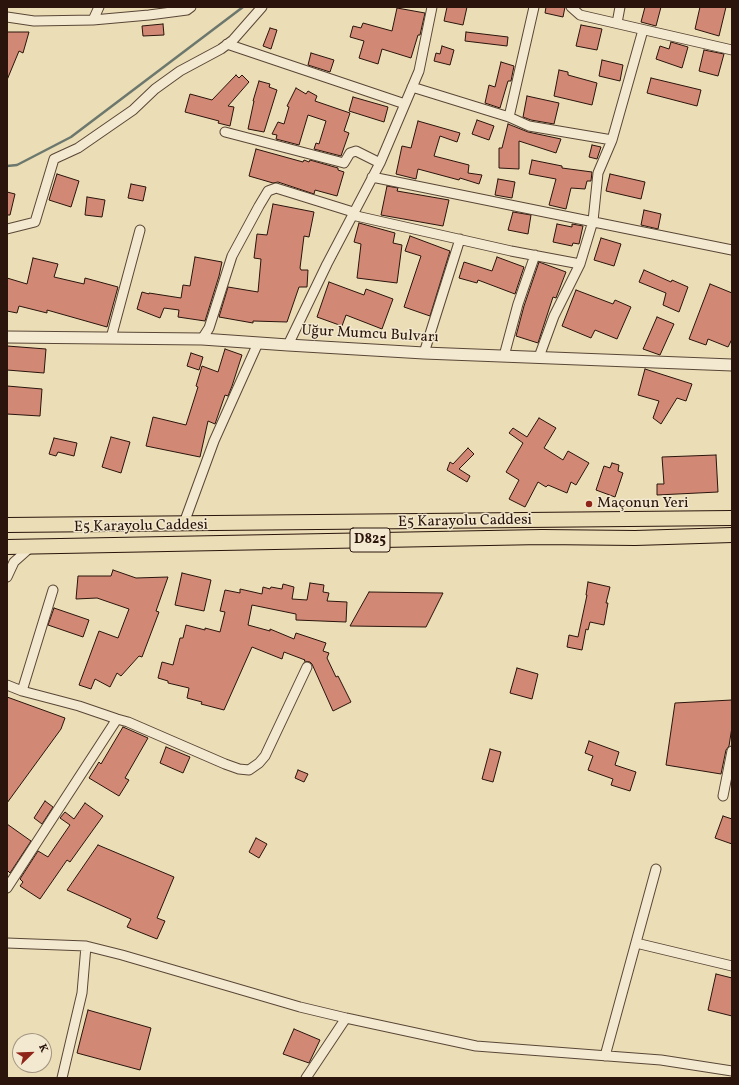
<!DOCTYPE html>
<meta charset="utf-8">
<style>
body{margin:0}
#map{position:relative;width:739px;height:1085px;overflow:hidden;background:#ebddb6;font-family:Vollkorn,serif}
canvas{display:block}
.frame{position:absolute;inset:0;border:8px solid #2a140b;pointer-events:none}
.north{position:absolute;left:12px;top:1033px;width:40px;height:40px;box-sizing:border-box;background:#f2e9d0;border:1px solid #a29481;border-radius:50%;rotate:67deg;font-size:11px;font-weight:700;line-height:16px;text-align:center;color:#2a140b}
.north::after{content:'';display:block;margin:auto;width:14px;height:18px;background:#8f2418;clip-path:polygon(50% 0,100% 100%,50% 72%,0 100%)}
</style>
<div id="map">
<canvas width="739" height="1085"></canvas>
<div class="frame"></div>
<div class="north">K</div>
</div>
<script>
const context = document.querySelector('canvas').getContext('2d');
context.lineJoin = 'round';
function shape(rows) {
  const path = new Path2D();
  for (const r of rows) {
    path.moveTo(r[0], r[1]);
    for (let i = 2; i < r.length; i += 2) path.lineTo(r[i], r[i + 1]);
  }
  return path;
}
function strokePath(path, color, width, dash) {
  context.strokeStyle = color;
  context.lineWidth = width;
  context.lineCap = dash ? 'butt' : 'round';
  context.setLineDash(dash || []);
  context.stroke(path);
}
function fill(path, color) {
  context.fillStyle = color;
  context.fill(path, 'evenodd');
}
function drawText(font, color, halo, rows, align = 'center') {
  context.font = font + ' Vollkorn,serif';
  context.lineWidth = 3;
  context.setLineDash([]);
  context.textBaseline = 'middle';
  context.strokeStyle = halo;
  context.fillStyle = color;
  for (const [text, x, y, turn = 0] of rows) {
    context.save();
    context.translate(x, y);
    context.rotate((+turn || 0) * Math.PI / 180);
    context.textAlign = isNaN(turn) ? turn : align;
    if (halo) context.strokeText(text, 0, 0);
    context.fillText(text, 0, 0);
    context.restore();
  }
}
const stream = shape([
 [7,166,17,165,71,137,243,7]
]);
const building = shape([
 [447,7,467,7,463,25,444,21,447,7],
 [546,7,565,7,563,17,545,13,546,7],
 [645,7,661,7,656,26,641,22,645,7],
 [700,7,726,7,719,36,695,29,700,7],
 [397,8,425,13,420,35,418,35,411,58,382,49,378,64,359,58,364,41,350,37,353,26,361,28,363,23,392,31,397,8],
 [163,24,164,35,143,36,142,26,163,24],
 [581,25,602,29,597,50,576,46,581,25],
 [270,28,277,30,271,49,263,46,270,28],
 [7,32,29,32,23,53,19,51,7,80,7,32],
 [466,32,508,37,507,46,465,41,466,32],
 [671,42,688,47,682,68,656,59,660,46,669,49,671,42],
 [442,46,454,50,450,65,434,61,436,53,440,54,442,46],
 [704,50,724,54,718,76,699,71,704,50],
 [311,53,334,60,330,72,308,65,311,53],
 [602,60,623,65,620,81,599,76,602,60],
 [501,62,514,66,511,81,508,81,500,108,485,103,489,85,495,87,501,62],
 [559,70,568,72,568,75,597,83,592,105,554,96,559,70],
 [236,75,239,78,242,75,249,82,228,106,234,107,230,126,218,123,219,121,185,112,190,94,212,100,236,75],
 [651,78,701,90,697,106,647,93,651,78],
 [259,81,270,84,269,87,277,90,264,132,248,129,254,101,253,101,259,81],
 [296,88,306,94,308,91,317,96,315,101,350,113,344,131,349,133,341,156,314,149,316,143,319,144,326,121,308,115,299,145,276,139,277,135,272,134,278,122,284,124,289,107,287,106,296,88],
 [527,96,559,103,554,124,531,120,523,117,527,96],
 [353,97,388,107,384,122,349,111,353,97],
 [477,120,494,126,489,140,472,134,477,120],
 [418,121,460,133,457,142,440,136,434,156,469,165,468,173,482,175,479,184,460,178,459,180,418,169,416,179,396,174,402,146,411,148,418,121],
 [508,124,528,132,561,139,556,153,519,141,519,169,499,168,499,148,502,148,508,124],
 [592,145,601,147,597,159,589,157,592,145],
 [256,149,303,162,304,160,309,162,310,160,338,168,338,170,344,172,337,196,315,190,314,194,278,182,273,183,249,176,256,149],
 [532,160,562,166,562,168,592,172,591,181,587,181,585,189,571,188,566,209,549,205,556,179,529,174,532,160],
 [57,174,79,181,71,207,49,200,57,174],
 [610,174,645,182,641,199,606,191,610,174],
 [498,179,515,182,512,198,495,195,498,179],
 [131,184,146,187,143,201,128,198,131,184],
 [387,186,398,188,397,191,449,200,443,226,381,215,387,186],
 [7,192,15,194,10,215,7,215,7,192],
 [87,197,105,200,102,217,85,215,87,197],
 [273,204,314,212,309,237,304,236,300,268,301,270,308,270,307,287,299,287,287,322,253,321,253,323,219,317,228,287,258,292,261,259,254,258,257,234,267,235,273,204],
 [644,210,661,214,658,229,641,225,644,210],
 [513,212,531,215,528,234,508,230,513,212],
 [359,223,395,233,393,243,402,245,397,283,357,278,361,244,354,242,359,223],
 [557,224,572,227,572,224,583,226,579,244,573,243,572,246,553,242,557,224],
 [410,236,450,251,430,316,404,307,421,256,405,251,410,236],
 [601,238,621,244,614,266,594,260,601,238],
 [195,257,222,262,219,276,205,321,178,317,179,310,164,308,160,318,137,309,142,292,149,294,149,293,181,298,183,285,190,286,195,257],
 [497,257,524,267,515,294,478,280,477,283,459,278,464,262,492,271,497,257],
 [33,258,58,264,54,277,84,284,85,278,118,287,107,327,47,310,47,313,19,306,17,313,7,311,7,278,27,284,33,258],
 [539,262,566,272,556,298,553,297,538,343,516,336,524,306,539,262],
 [644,270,671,282,672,280,688,287,679,312,663,305,666,293,639,282,644,270],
 [329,282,364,295,366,289,393,299,382,329,346,315,342,326,317,317,329,282],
 [710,284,732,293,732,339,728,347,708,339,706,345,689,339,710,284],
 [576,290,613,304,615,300,631,307,617,339,595,330,591,338,562,326,576,290],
 [657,317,674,324,660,355,643,349,657,317],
 [7,346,46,349,44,373,7,370,7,346],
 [225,349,242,355,232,386,228,396,225,395,215,424,208,421,200,457,146,446,153,417,186,425,198,387,196,386,202,366,218,372,225,349],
 [191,353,203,357,199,370,187,366,191,353],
 [645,369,692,384,686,401,677,398,661,424,653,418,659,401,638,395,645,369],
 [7,386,42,389,40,416,7,414,7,386],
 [539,418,556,428,544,448,563,460,568,451,589,463,576,485,571,482,567,493,548,485,546,487,538,482,525,507,509,499,519,480,506,472,523,443,509,433,513,428,527,437,539,418],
 [111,437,130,442,121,473,102,467,111,437],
 [54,438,77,443,74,456,58,452,56,456,49,454,54,438],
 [468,448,474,454,459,469,470,476,467,482,447,470,450,462,453,464,468,448],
 [716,455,718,492,657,495,657,484,664,484,662,457,716,455],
 [612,463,619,465,618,471,623,473,615,497,596,490,604,466,610,468,612,463],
 [113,570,136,578,168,577,156,611,159,612,142,657,139,656,121,676,117,673,110,687,95,679,91,689,79,685,99,631,118,638,129,609,97,598,76,599,78,576,111,576,113,570],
 [182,573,211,580,204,611,175,605,182,573],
 [588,582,610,587,606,603,608,603,604,625,590,622,588,630,586,629,582,650,567,647,569,635,578,637,587,595,586,595,588,582],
 [310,583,324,585,323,592,329,593,327,601,347,602,346,622,296,620,296,614,252,605,248,625,270,631,270,629,294,639,296,633,326,643,323,651,329,653,327,658,336,677,338,676,351,702,333,711,312,664,310,662,304,661,305,660,284,652,282,659,252,647,224,710,201,704,202,702,187,698,189,688,168,683,168,681,158,678,162,662,173,665,180,638,183,638,186,625,205,630,205,628,220,632,225,612,220,611,225,590,240,593,240,589,262,594,263,587,270,589,271,587,282,589,283,584,294,587,292,599,307,600,310,583],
 [369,592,443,593,426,627,350,626,369,592],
 [54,608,89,620,83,637,48,625,54,608],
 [517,668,538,674,532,699,510,693,517,668],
 [7,697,65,718,61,729,7,803,7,697],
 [732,700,732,727,729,746,726,750,721,774,666,765,675,703,732,700],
 [123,727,148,738,125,778,129,780,119,796,89,778,99,762,101,764,123,727],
 [589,741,619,752,615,765,636,772,630,791,611,785,613,779,588,770,593,756,585,753,589,741],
 [166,747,190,757,183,773,160,763,166,747],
 [490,749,501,752,493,782,482,779,490,749],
 [298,770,308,774,304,782,295,778,298,770],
 [45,801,53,807,42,824,34,818,45,801],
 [85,803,103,816,70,862,67,860,40,899,20,886,23,882,20,879,38,851,48,857,70,825,60,818,65,812,74,819,85,803],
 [723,816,732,819,732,844,715,838,723,816],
 [7,824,31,841,10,873,7,870,7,824],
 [256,838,267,844,259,858,249,852,256,838],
 [98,845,174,877,157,918,165,921,157,939,127,927,131,919,67,890,98,845],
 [716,974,732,978,732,1016,708,1010,716,974],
 [88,1010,151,1028,140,1070,77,1053,88,1010],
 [294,1029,320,1040,309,1063,283,1054,294,1029]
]);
const minor = shape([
 [571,7,580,15,732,50],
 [7,17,34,21,93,20,149,15,187,10,191,7],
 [93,20,99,7],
 [617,23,620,7],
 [227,44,405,104],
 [412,87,509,117,529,126,612,140],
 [509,117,534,7],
 [225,132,344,163,350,153,356,151,380,163],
 [372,177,732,250],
 [352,215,511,251,580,264],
 [7,229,35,222,54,159,78,148,133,110,155,89,180,71,221,49,233,40,262,7],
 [111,338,140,230],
 [202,339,209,328,232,256,259,206,268,191,276,188,353,212],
 [288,345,327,264,380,163,419,71,432,7],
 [424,353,460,239],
 [504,356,518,304,535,255],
 [539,357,554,316,580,264,593,221,598,173,612,140,643,30],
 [184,523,214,441,258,343],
 [7,577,14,562,32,546],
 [7,685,22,691,79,706,117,719,128,722,225,764,239,769,249,770,259,763,265,756,307,667],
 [22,691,53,590],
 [723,796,732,751],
 [7,888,117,719],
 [7,943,86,946,122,955,300,1007,346,1018,476,1046,661,1060,732,1071],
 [636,943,732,966],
 [605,1056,656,869],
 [62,1078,82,993,86,946],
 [306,1078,346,1018]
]);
const tertiary = shape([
 [7,337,202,339,288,345,424,353,732,365]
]);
const trunk = shape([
 [7,525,732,518],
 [7,547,542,537,635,538,732,535]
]);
const markers = [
 [589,504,4,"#8f2418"]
];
const shields = [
 [370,540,40]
];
const shieldNames = [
 ["D825",370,540]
];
const streetNames = [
 ["Uğur Mumcu Bulvarı",370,335,3],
 ["E5 Karayolu Caddesi",465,522,-1],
 ["E5 Karayolu Caddesi",141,527,-1]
];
const poiNames = [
 ["Maçonun Yeri",597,504]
];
strokePath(stream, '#6c786d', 2.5);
fill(building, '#d18875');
strokePath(building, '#2a140b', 1);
strokePath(minor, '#5a4636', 11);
strokePath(tertiary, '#5a4636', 13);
strokePath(trunk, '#2a140b', 16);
strokePath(minor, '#f2e9d0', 9);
strokePath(tertiary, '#f2e9d0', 11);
strokePath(trunk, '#ebddb6', 14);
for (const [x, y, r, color] of markers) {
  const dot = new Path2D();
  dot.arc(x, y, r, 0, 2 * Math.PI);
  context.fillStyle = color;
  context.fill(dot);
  strokePath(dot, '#f2e9d0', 1.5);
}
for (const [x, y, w] of shields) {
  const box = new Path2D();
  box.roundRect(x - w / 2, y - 12, w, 24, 3);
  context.fillStyle = '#f2e9d0';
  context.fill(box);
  strokePath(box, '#2a140b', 1);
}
drawText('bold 14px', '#2a140b', null, shieldNames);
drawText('15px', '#2a140b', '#f2e9d0', streetNames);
drawText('15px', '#2a140b', '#f2e9d0', poiNames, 'left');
</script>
